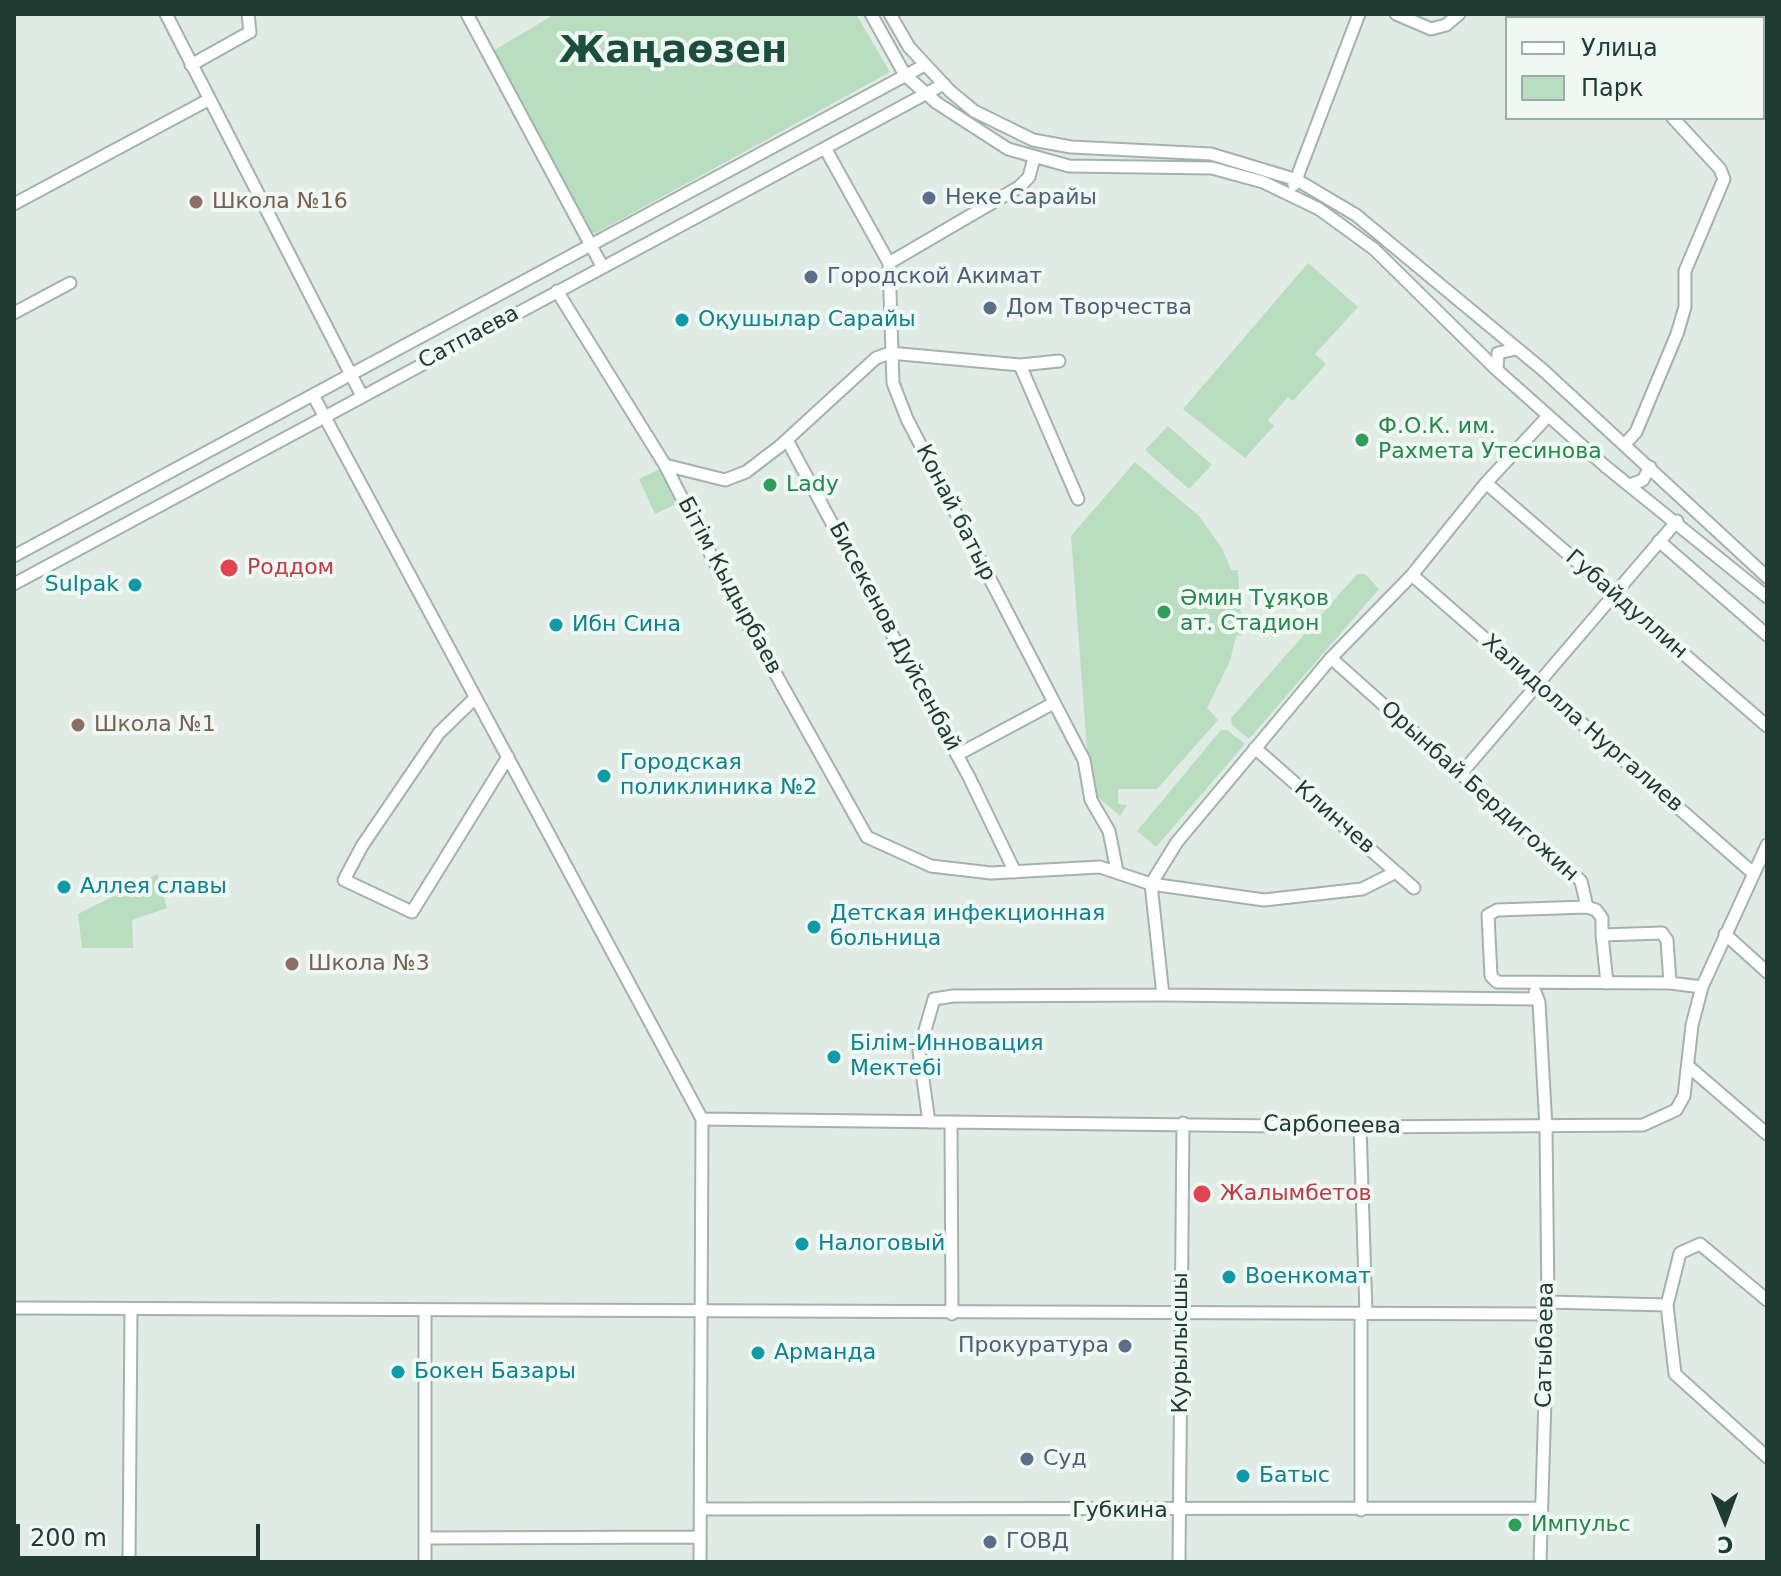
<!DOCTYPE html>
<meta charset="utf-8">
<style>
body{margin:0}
#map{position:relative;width:1781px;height:1576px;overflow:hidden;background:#e0ebe5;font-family:"DejaVu Sans",sans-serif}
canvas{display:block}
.frame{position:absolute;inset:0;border:16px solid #203c32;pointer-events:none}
.legend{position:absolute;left:1505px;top:16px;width:260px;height:104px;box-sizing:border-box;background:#f0f8f3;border:2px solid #9dada6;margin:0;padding:10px 14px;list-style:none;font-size:24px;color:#203c32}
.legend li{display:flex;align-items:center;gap:16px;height:40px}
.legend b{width:40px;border:2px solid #9dada6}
.north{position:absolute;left:1685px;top:1480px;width:80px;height:80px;-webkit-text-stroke:6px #f0f8f3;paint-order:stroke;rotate:179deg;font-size:22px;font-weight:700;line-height:32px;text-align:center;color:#203c32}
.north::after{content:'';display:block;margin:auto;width:28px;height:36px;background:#203c32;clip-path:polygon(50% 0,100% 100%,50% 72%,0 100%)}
.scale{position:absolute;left:16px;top:1524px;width:244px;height:36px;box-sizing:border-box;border:4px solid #203c32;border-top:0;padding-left:10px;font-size:24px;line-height:28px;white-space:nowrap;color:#203c32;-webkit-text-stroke:6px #f0f8f3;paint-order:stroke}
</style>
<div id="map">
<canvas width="1781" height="1576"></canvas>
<div class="frame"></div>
<ul class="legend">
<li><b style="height:10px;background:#fff"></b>Улица</li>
<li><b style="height:22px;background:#b8ddbf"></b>Парк</li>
</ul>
<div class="north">С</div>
<div class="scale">200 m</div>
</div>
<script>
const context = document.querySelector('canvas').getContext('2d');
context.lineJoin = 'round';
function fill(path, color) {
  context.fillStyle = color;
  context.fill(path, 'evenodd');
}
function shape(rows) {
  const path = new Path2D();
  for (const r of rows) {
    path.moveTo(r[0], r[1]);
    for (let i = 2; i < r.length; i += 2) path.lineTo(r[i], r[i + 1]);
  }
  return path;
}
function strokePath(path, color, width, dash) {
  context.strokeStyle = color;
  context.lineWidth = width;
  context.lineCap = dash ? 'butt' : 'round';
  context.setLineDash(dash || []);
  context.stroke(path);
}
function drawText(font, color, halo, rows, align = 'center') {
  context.font = font + ' "DejaVu Sans",sans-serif';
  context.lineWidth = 8;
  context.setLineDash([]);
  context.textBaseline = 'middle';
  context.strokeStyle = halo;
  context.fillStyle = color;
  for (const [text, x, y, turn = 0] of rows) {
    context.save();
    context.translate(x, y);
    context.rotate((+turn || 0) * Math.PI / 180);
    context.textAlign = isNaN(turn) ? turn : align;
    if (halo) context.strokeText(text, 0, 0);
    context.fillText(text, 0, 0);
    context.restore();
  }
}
const green = shape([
 [555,14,856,14,890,72,596,233,590,232,493,51],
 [1308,263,1358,307,1315,354,1326,364,1293,401,1288,397,1268,420,1274,426,1245,458,1183,409],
 [1168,426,1212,465,1189,489,1145,450],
 [1135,462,1199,516,1222,548,1231,570,1238,570,1242,635,1236,636,1230,661,1207,708,1218,720,1157,789,1118,789,1118,804,1127,805,1120,816,1090,790,1071,536],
 [660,469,676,504,655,514,639,479],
 [1357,574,1365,574,1379,589,1249,739,1232,725,1231,718],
 [1221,730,1227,730,1245,744,1156,847,1137,831],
 [157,874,167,908,132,920,133,948,82,948,78,914]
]);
const minor = shape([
 [166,14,362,396],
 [467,14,602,266],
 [871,14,905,75,937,103,1008,149,1069,166,1212,168,1263,182,1319,209,1374,249,1497,370,1605,466,1767,597],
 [890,14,909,47,950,91,974,111,1033,140,1071,147,1211,154,1297,180,1356,215,1543,370,1767,577],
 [1396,14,1431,29,1446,25,1459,14],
 [1578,14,1582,18],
 [191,65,250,32,248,14],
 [825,148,889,263,893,383,907,419,1084,760,1091,800,1109,831,1117,871],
 [1294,185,1359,14],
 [14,204,208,100],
 [889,263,1019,187,1029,177,1034,158],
 [557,291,665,465,731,594,867,837,931,866,991,873,1100,867,1151,884,1264,900,1362,889,1396,872],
 [14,313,70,283],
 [1020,365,1078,499],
 [1497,370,1498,353,1516,349],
 [313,395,702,1119,700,1562],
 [787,440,969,777,1015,872],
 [1625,444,1636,432,1677,334,1685,307,1685,271,1724,179,1720,169,1673,118],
 [665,465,725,480,746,472,780,446,876,358,890,353,1020,365,1059,361],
 [1486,483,1767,726],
 [1630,485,1643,480,1650,467],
 [1659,541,1767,635],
 [14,556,923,66],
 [1412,575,1753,873],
 [14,584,944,84],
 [1331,658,1581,881,1587,907,1497,910,1488,915,1491,976,1497,982,1670,983,1702,987],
 [475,698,439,733,362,846,344,880,412,912,508,757],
 [1255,748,1414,888],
 [957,755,1052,704],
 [1460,775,1677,521],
 [1587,907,1596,910,1602,918,1602,935,1662,933,1667,940,1670,983],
 [1725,934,1767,972],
 [1602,935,1607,983],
 [1535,992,1539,1002,1546,1128,1548,1302,1540,1562],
 [1163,995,1151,884,1177,842,1331,658,1412,575,1486,483,1548,416],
 [1688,1066,1767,1134],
 [702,1119,1360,1127,1643,1125,1676,1110,1684,1096,1692,1025,1702,987,1767,845],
 [929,1122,919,1051,934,999,953,996,1163,995,1536,999],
 [951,1123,952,1314],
 [1360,1127,1366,1313],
 [1767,1300,1700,1244,1680,1253,1667,1305,1675,1374,1767,1457],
 [1548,1302,1667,1305],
 [14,1308,1548,1314],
 [1361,1313,1361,1510],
 [700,1509,1541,1508],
 [425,1538,700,1537],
 [129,1562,131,1309],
 [425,1562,425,1310],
 [1179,1562,1183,1123]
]);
const markers = [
 [929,198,8,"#5c6f8a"],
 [196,202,8,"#8d6e63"],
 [811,277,8,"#5c6f8a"],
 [990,308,8,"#5c6f8a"],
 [682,320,8,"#0f9aa8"],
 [1362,440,8,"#2e9e5b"],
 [770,485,8,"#2e9e5b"],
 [229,568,10,"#e0444e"],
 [135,585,8,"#0f9aa8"],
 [1164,612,8,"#2e9e5b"],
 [556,625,8,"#0f9aa8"],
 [78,725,8,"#8d6e63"],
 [604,776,8,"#0f9aa8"],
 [64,887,8,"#0f9aa8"],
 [814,927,8,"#0f9aa8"],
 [292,964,8,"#8d6e63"],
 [834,1057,8,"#0f9aa8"],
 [1202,1194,10,"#e0444e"],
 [802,1244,8,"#0f9aa8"],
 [1229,1277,8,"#0f9aa8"],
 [1125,1346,8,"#5c6f8a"],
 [758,1353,8,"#0f9aa8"],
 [398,1372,8,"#0f9aa8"],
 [1027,1459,8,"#5c6f8a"],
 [1243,1476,8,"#0f9aa8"],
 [1515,1525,8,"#2e9e5b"],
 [990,1542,8,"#5c6f8a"]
];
const serviceNames = [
 ["Неке Сарайы",945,198],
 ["Городской Акимат",827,277],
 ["Дом Творчества",1006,308],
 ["Прокуратура",1109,1346,"right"],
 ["Суд",1043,1459],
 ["ГОВД",1006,1542]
];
const educationNames = [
 ["Школа №16",212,202],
 ["Школа №1",94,725],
 ["Школа №3",308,964]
];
const cultureNames = [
 ["Оқушылар Сарайы",698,320],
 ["Sulpak",119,585,"right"],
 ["Ибн Сина",572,625],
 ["Городская",620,763],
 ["поликлиника №2",620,788],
 ["Аллея славы",80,887],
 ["Детская инфекционная",830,914],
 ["больница",830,939],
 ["Білім-Инновация",850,1044],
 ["Мектебі",850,1069],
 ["Налоговый",818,1244],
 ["Военкомат",1245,1277],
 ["Арманда",774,1353],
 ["Бокен Базары",414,1372],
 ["Батыс",1259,1476]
];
const streetNames = [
 ["Сатпаева",469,338,-28],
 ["Конай батыр",955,513,63],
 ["Бiтiм Кыдырбаев",729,586,62],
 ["Губайдуллин",1626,605,41],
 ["Бисекенов Дуйсенбай",894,637,62],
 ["Халидолла Нургалиев",1582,724,41],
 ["Орынбай Бердигожин",1479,792,42],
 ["Клинчев",1334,818,41],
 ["Сарбопеева",1332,1126,1],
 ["Курылысшы",1181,1343,-90],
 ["Сатыбаева",1546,1345,-89],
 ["Губкина",1120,1511]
];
const leisureNames = [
 ["Ф.О.К. им.",1378,427],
 ["Рахмета Утесинова",1378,452],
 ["Lady",786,485],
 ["Әмин Тұяқов",1180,599],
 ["ат. Стадион",1180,624],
 ["Импульс",1531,1525]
];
const healthNames = [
 ["Роддом",247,568],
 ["Жалымбетов",1220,1194]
];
const townNames = [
 ["Жаңаөзен",673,52]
];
fill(green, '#b8ddbf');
strokePath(minor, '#a3b3ac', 15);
strokePath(minor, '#fff', 11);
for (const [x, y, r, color] of markers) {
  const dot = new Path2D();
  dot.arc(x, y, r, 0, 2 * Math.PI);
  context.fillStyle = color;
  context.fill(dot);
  strokePath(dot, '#f0f8f3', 3);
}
drawText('22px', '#4e5e75', '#f0f8f3', serviceNames, 'left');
drawText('22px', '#785e54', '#f0f8f3', educationNames, 'left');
drawText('22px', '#0d838f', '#f0f8f3', cultureNames, 'left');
drawText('22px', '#203c32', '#f0f8f3', streetNames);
drawText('22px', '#27864d', '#f0f8f3', leisureNames, 'left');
drawText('22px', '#be3a42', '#f0f8f3', healthNames, 'left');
drawText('bold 38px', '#1c4e3d', '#f0f8f3', townNames);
</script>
